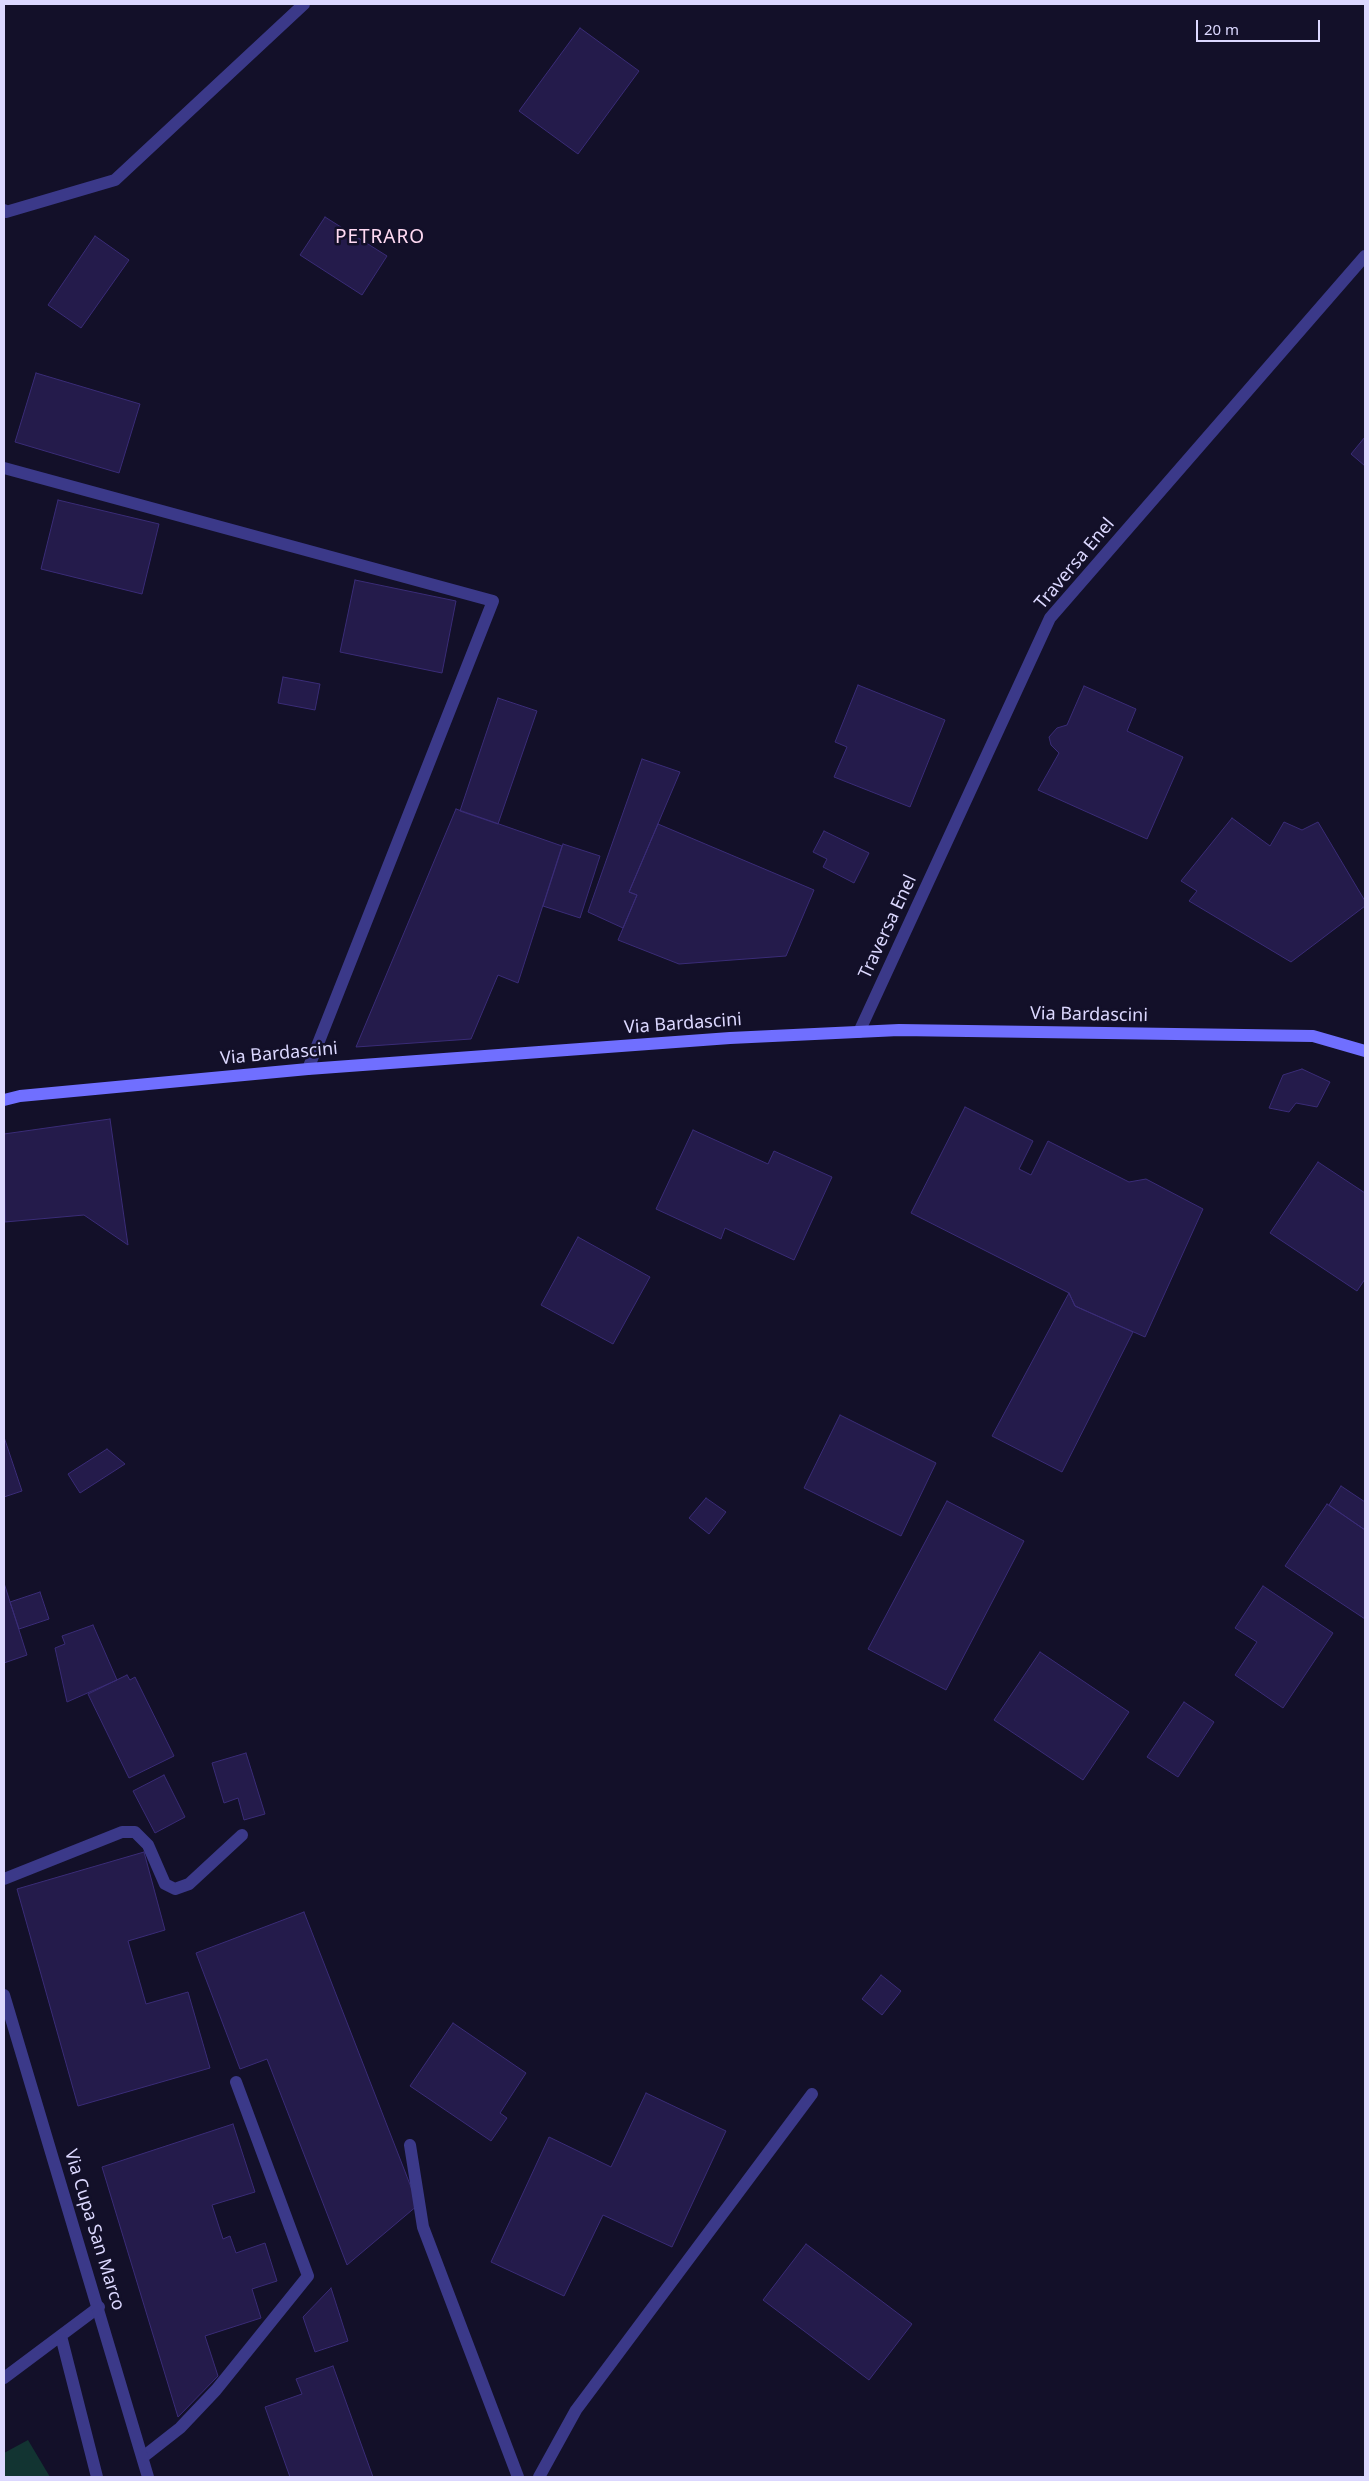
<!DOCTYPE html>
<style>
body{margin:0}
#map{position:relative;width:1369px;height:2481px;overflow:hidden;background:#131029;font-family:"Noto Sans",sans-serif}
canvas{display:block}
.frame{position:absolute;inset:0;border:5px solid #dcd8ff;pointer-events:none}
.scale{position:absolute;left:1196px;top:20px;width:124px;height:22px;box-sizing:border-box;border:2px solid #dcd8ff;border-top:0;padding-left:6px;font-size:15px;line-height:18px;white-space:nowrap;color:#dcd8ff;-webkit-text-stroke:4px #131029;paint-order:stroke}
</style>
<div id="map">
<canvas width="1369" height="2481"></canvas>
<div class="frame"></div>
<div class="scale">20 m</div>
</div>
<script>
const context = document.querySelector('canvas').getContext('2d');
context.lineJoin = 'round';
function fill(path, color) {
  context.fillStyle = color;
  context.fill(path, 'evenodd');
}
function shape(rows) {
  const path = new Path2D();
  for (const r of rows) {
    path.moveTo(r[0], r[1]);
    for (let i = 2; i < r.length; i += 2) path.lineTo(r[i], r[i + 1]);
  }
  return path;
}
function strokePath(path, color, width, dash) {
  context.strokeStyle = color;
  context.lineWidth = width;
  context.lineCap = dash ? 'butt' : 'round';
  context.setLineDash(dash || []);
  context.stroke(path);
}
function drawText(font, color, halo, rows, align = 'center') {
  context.font = font + ' "Noto Sans",sans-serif';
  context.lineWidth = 5;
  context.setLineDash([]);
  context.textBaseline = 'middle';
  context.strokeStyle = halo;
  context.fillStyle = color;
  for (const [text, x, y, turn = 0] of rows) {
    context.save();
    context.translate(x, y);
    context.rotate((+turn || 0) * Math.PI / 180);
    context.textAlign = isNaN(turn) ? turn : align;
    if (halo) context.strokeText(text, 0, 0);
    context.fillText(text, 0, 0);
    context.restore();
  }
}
const green = shape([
 [28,2440,50,2477,4,2477,4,2453]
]);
const building = shape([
 [580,28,639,71,578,154,519,111,580,28],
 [325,217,387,256,362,295,300,255,325,217],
 [95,236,129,260,81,328,48,305,95,236],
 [36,373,140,404,119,473,15,442,36,373],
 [1365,437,1365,466,1351,454,1365,437],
 [58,500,159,524,142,594,41,569,58,500],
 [355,580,456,601,442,673,340,652,355,580],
 [283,677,320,684,315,710,278,703,283,677],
 [858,685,945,720,910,807,834,777,847,747,835,742,858,685],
 [1084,686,1136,709,1127,731,1183,757,1147,839,1038,790,1059,753,1051,745,1049,737,1057,728,1067,725,1084,686],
 [498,698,537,711,498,824,460,811,498,698],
 [642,759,680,772,629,892,637,895,623,928,588,912,642,759],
 [456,809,562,846,518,983,498,975,471,1039,356,1047,456,809],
 [1232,818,1270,846,1284,822,1302,830,1318,822,1365,901,1365,906,1291,962,1189,901,1197,891,1181,881,1232,818],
 [658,824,814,890,786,956,679,964,618,940,637,895,629,892,658,824],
 [824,831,869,853,854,883,823,867,827,859,813,852,824,831],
 [563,844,600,856,580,918,543,906,563,844],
 [1302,1069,1330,1082,1317,1107,1296,1103,1289,1112,1269,1108,1283,1075,1302,1069],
 [965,1107,1033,1141,1019,1169,1031,1175,1048,1141,1129,1182,1146,1179,1203,1209,1145,1337,1075,1306,1069,1293,911,1213,965,1107],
 [110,1119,128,1245,84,1215,5,1222,4,1134,110,1119],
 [693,1130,768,1164,774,1151,832,1177,794,1260,725,1228,721,1239,656,1209,693,1130],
 [1318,1162,1365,1193,1365,1279,1357,1291,1270,1233,1318,1162],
 [578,1237,650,1277,613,1344,541,1305,578,1237],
 [1069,1293,1075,1306,1133,1332,1062,1472,992,1436,1069,1293],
 [840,1415,936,1463,901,1536,804,1488,840,1415],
 [4,1437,22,1491,4,1497,4,1437],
 [107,1449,125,1464,80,1493,68,1474,107,1449],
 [1341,1486,1365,1502,1365,1530,1329,1505,1341,1486],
 [706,1498,726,1512,709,1534,689,1518,706,1498],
 [947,1501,1024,1541,946,1690,868,1649,947,1501],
 [1327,1504,1365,1530,1365,1619,1285,1566,1327,1504],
 [4,1583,27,1655,4,1663,4,1583],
 [1263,1586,1333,1633,1283,1708,1235,1675,1257,1642,1235,1628,1263,1586],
 [40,1592,49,1619,19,1629,10,1602,40,1592],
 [93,1625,117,1680,67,1702,55,1648,65,1644,62,1636,93,1625],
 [1040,1652,1129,1712,1083,1780,994,1720,1040,1652],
 [127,1675,130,1680,135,1677,174,1756,129,1778,88,1694,127,1675],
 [1184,1702,1214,1722,1178,1777,1147,1757,1184,1702],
 [246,1753,265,1814,244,1820,238,1798,224,1803,212,1763,246,1753],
 [164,1775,185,1817,155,1833,133,1791,164,1775],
 [144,1852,165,1930,128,1941,146,2004,188,1992,210,2068,78,2106,17,1889,144,1852],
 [304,1912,418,2205,347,2265,267,2059,240,2069,196,1953,304,1912],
 [881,1975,901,1991,882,2015,862,1999,881,1975],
 [453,2023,526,2073,500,2113,507,2118,491,2141,410,2086,453,2023],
 [646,2093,726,2131,672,2247,603,2215,564,2296,491,2262,549,2137,611,2167,646,2093],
 [233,2124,255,2192,212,2205,223,2239,230,2236,236,2253,265,2243,277,2281,252,2289,261,2318,205,2336,218,2376,178,2417,102,2167,233,2124],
 [806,2244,912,2324,869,2380,763,2300,806,2244],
 [331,2288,348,2341,315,2352,303,2317,331,2288],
 [333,2366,373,2477,290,2477,265,2407,302,2394,296,2379,333,2366]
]);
const lane = shape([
 [4,210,6,212,115,180,304,4],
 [4,468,493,601,308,1069],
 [4,1879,122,1832,135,1832,148,1845,165,1884,175,1889,189,1884,242,1835],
 [410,2145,423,2227,518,2477],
 [61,2336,97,2477],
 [4,2378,99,2307],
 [143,2457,180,2428,216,2390,308,2276,236,2082],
 [539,2477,576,2410,812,2094]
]);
const street = shape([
 [859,1032,1050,618,1365,256],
 [4,1995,148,2477]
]);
const secondary = shape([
 [4,1100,20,1096,308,1069,730,1038,899,1030,1313,1036,1365,1051]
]);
const streetNames = [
 ["Traversa Enel",1075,564,-50],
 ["Traversa Enel",888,927,-65],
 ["Via Bardascini",1089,1015,1],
 ["Via Bardascini",683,1024,-4],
 ["Via Bardascini",279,1054,-5],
 ["Via Cupa San Marco",94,2230,73]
];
const neighbourhoodNames = [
 ["PETRARO",380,238]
];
fill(green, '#123432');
fill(building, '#241b4b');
strokePath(building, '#3a2c77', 1);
strokePath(lane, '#3b3989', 12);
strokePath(street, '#3b3989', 12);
strokePath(secondary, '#706fff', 12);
drawText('18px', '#dcd8ff', '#131029', streetNames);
context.letterSpacing = '1px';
drawText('19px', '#ffdaf2', '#131029', neighbourhoodNames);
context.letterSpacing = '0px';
</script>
